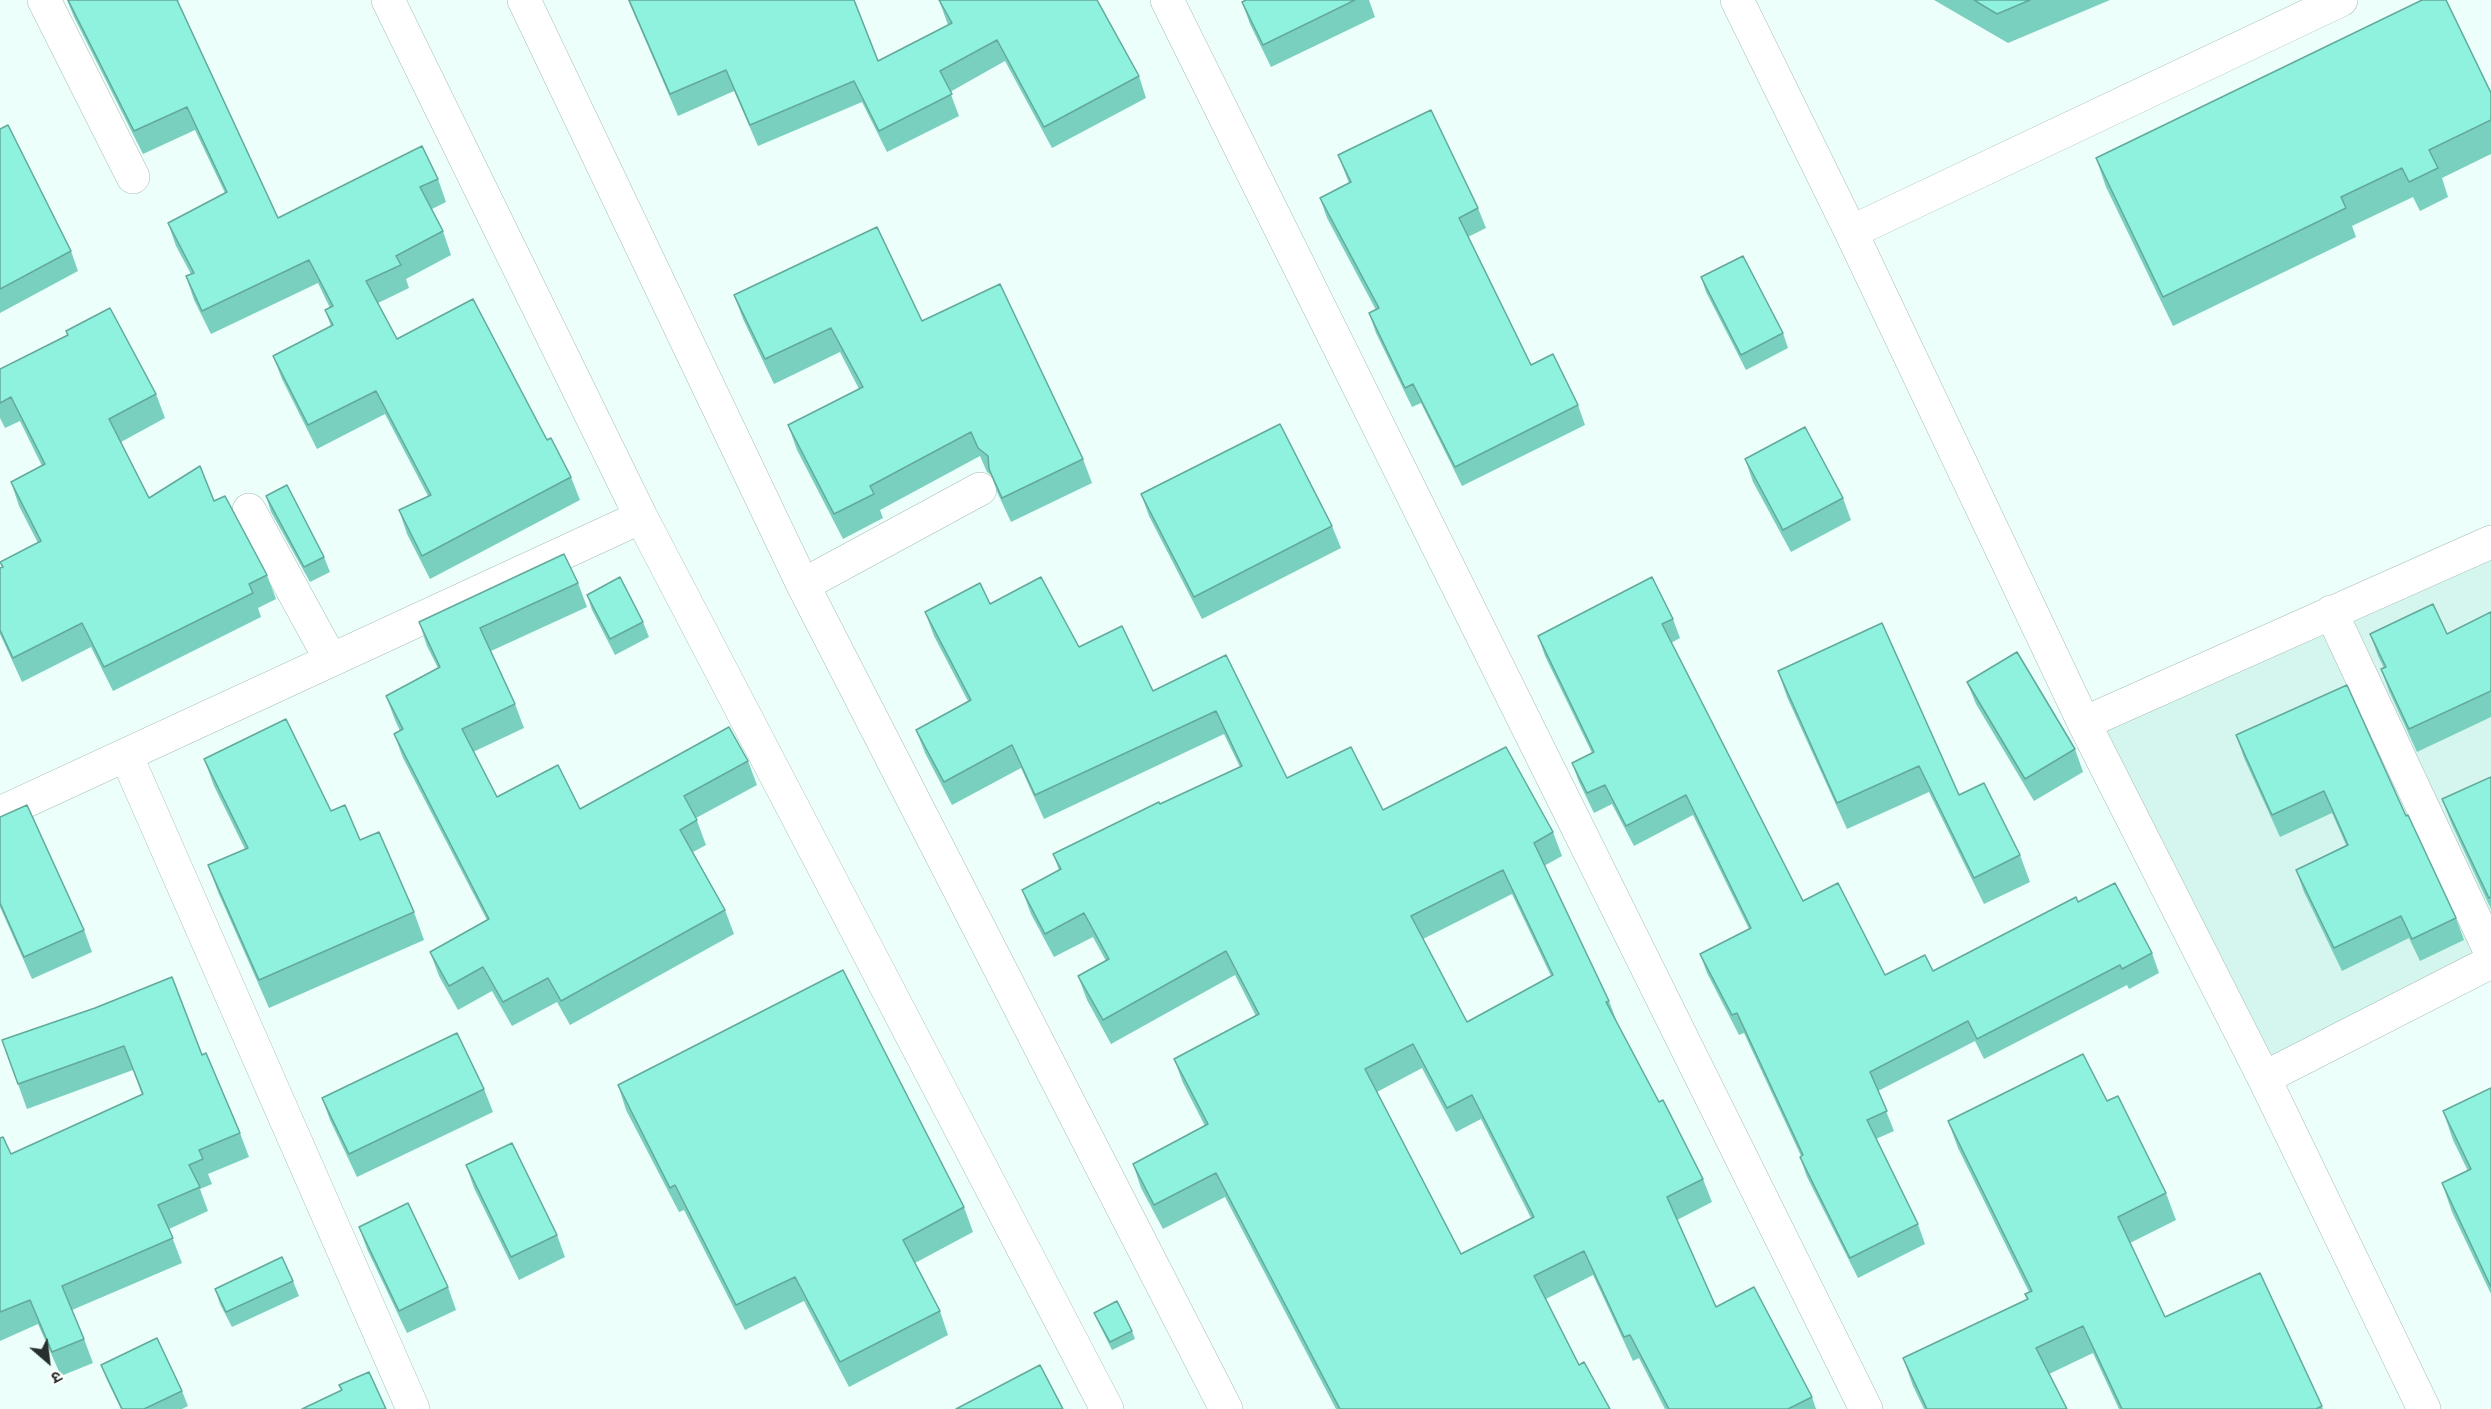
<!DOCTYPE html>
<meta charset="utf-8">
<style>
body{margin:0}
#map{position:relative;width:2491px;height:1409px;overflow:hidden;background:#ecfffa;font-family:"Fira Sans Condensed","Noto Sans Devanagari",sans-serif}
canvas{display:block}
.north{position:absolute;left:18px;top:1331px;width:60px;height:60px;-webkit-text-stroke:4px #fff;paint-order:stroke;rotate:152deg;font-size:16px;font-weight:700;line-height:24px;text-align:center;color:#27302e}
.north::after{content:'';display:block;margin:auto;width:21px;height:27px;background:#27302e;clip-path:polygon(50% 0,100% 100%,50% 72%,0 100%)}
</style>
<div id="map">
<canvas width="2491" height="1409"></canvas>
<div class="north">उ</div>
</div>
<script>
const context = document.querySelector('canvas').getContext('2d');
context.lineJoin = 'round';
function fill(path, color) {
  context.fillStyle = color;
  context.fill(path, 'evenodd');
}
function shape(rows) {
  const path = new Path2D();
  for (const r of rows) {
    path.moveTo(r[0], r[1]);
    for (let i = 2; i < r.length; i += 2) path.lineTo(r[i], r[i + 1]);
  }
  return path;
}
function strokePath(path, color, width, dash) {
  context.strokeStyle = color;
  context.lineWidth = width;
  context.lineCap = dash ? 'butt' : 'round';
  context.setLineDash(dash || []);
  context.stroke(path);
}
const built = shape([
 [2491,535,2491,962,2270,1076,2091,713]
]);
const minor = shape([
 [44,0,133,177],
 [388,0,641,517,1107,1409],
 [524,0,803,585,1226,1409],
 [1167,0,1866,1409],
 [1737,0,1851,232,2084,723,2264,1078,2424,1409],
 [1851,232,2341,0],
 [249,510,331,660],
 [803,585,980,489],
 [2331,612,2491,953],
 [2084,723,2491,542],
 [126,755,413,1409],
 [0,813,641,517],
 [2264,1078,2491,962]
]);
const wall = shape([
 [67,0,180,0,177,1,278,218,438,179,446,202,432,209,443,231,451,255,406,279,409,288,378,303,397,339,547,440,571,477,580,500,430,579,407,534,399,510,428,496,385,414,317,449,282,379,273,356,331,326,325,310,330,308,318,283,211,334,194,300,186,276,191,274,176,246,168,223,225,193,195,130,143,154,74,17],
 [628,0,854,0,878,61,948,25,939,0,1139,76,1146,98,1052,148,1005,61,950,92,959,116,887,152,862,102,758,146,734,91,678,116],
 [1246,0,1369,0,1375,17,1271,67,1250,24,1242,2],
 [1934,0,2110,0,2008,43],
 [2491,93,2491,154,2442,178,2448,197,2420,211,2413,197,2352,226,2356,237,2173,326,2106,187,2096,158],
 [0,129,71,251,78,271,0,313],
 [1338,155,1478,208,1486,228,1468,237,1531,365,1578,405,1585,425,1462,486,1421,403,1412,407,1376,333,1369,313,1376,310,1327,218,1320,198,1349,183],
 [1701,277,1783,333,1788,348,1746,370,1706,292],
 [734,295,922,321,1083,459,1092,483,1011,522,998,494,991,475,987,472,980,456,880,510,883,518,843,539,797,450,788,425,859,389,840,352,774,384,743,319],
 [66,331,156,394,165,418,121,442,149,498,214,501,267,575,276,599,258,608,261,617,113,691,91,647,22,682,0,634,0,568,2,567,0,562,38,543,19,506,11,482,42,466,20,421,5,428,0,418,0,369,67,335],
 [1745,459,1843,498,1851,520,1791,552,1753,482],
 [1141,494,1332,526,1341,548,1202,619,1149,516],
 [266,496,324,557,330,572,310,582,271,512],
 [578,583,587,607,491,651,515,704,524,728,473,752,497,797,580,809,748,761,757,785,696,818,706,845,693,852,725,910,734,934,570,1025,557,1002,512,1026,492,991,458,1010,439,976,430,952,487,920,403,758,394,734,400,731,395,720,386,696,438,668,427,646,419,622],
 [587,595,643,622,649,637,615,655,592,610],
 [990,604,1079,647,1153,691,1226,655,1287,778,1383,810,1553,832,1562,856,1544,866,1609,1001,1618,1025,1659,1102,1703,1179,1712,1202,1677,1220,1716,1307,1812,1397,1816,1409,1665,1409,1639,1358,1633,1361,1593,1275,1546,1299,1579,1365,1610,1409,1336,1409,1225,1197,1163,1229,1141,1188,1133,1164,1205,1126,1183,1083,1174,1059,1256,1016,1235,975,1111,1044,1087,1000,1078,976,1106,961,1093,937,1054,957,1031,914,1022,890,1059,870,1053,854,1240,767,1224,734,1044,819,1021,768,952,805,925,753,916,730,968,701,934,636,925,612],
 [1512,894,1551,976,1467,1022,1423,939],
 [1422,1068,1456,1132,1481,1119,1531,1218,1461,1254,1377,1092],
 [2491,612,2491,717,2417,752,2389,691,2381,669,2384,668,2378,656,2370,634,2447,634],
 [1673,619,1680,638,1671,643,1803,901,1885,975,1933,971,2078,902,2152,953,2159,973,2129,989,2127,985,1984,1059,1975,1041,1878,1091,1894,1131,1876,1139,1918,1224,1925,1244,1858,1278,1807,1177,1800,1157,1801,1156,1744,1033,1739,1035,1707,973,1700,954,1749,929,1693,815,1634,846,1612,804,1594,813,1579,782,1572,763,1592,753,1545,656,1538,636],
 [1882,623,1959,795,2020,855,2030,882,1984,904,1929,792,1847,829,1787,697,1778,671],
 [1967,682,2075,749,2083,772,2034,801,1976,704],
 [2236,735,2406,816,2456,918,2464,940,2420,961,2409,938,2342,971,2304,892,2296,870,2346,845,2332,813,2280,837,2244,758],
 [204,759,331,811,360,840,414,912,424,940,269,1008,218,892,208,865,245,849,214,786],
 [2491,777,2491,909,2452,825,2442,799],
 [0,817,84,930,92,952,32,979,0,907],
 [95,1008,202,1055,240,1133,249,1157,208,1174,212,1184,200,1189,208,1211,169,1229,182,1263,72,1310,84,1339,93,1363,61,1376,38,1324,0,1341,0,1138,11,1154,142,1095,133,1070,27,1109,2,1040],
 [618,1085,964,1207,973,1232,915,1263,940,1311,948,1335,849,1387,804,1301,745,1330,684,1210,679,1212,626,1110],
 [2491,1088,2491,1294,2452,1212,2442,1183,2468,1171,2453,1140,2443,1111],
 [484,1089,493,1112,357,1177,330,1120,322,1098],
 [2107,1101,2166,1193,2176,1220,2130,1243,2165,1317,2260,1273,2323,1409,2119,1409,2093,1353,2049,1374,2067,1409,1924,1409,1913,1386,1903,1358,2027,1299,2025,1294,2029,1292,1958,1148,1948,1121],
 [466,1165,557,1235,565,1257,519,1280,474,1188],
 [359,1227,448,1287,456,1310,407,1333,367,1249],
 [293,1281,299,1296,232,1327,220,1304,215,1289],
 [1094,1313,1132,1331,1135,1339,1112,1350,1097,1320],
 [101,1365,182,1391,188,1406,182,1409,121,1409,107,1380]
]);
const building = shape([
 [68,0,177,0,278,218,422,146,438,179,420,187,443,231,396,256,401,265,366,281,397,339,473,299,547,440,551,438,571,477,422,556,399,510,431,495,376,391,308,425,273,356,333,325,325,310,333,306,309,260,202,311,186,276,194,273,168,223,227,192,187,107,134,131,68,0],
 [629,0,854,0,878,61,952,23,939,0,1097,0,1139,76,1044,127,997,40,940,71,952,94,879,131,854,81,750,125,726,70,670,94,629,0],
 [1246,0,1355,0,1263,45,1242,2,1246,0],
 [1974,0,2030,0,1997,14,1974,0],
 [2422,0,2446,0,2491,93,2491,120,2429,150,2438,168,2409,182,2402,168,2341,197,2346,208,2163,297,2096,158,2422,0],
 [1431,110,1478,208,1459,218,1531,365,1553,354,1578,405,1455,467,1413,384,1405,388,1369,313,1379,308,1320,198,1351,182,1338,155,1431,110],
 [8,125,71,251,0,289,0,129,8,125],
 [877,227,922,321,1000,284,1083,459,1002,498,989,469,988,456,978,448,971,432,870,486,874,494,834,514,788,425,863,387,831,328,765,359,734,295,877,227],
 [1743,256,1783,333,1741,355,1701,277,1743,256],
 [110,308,156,394,109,419,149,498,200,466,214,501,225,496,267,575,249,584,253,593,104,667,82,623,13,658,0,630,0,568,3,567,0,562,41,541,11,482,45,464,11,397,0,403,0,369,68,335,66,331,110,308],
 [1280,424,1332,526,1194,597,1141,494,1280,424],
 [1805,427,1843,498,1783,530,1745,459,1805,427],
 [287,485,324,557,304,567,266,496,287,485],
 [564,554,578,583,480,628,515,704,462,729,497,797,558,765,580,809,729,727,748,761,684,796,697,820,680,830,725,910,561,1001,548,978,503,1002,483,967,449,986,430,952,489,919,394,734,403,729,386,696,440,667,419,622,564,554],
 [620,577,643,622,610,639,587,595,620,577],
 [1041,577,1079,647,1122,626,1153,691,1226,655,1287,778,1351,747,1383,810,1506,747,1553,832,1534,843,1609,1001,1606,1002,1659,1102,1663,1100,1703,1179,1667,1197,1716,1307,1754,1287,1812,1397,1788,1409,1669,1409,1630,1335,1624,1337,1584,1251,1534,1276,1579,1365,1584,1362,1610,1409,1340,1409,1216,1173,1154,1205,1133,1164,1208,1124,1174,1059,1259,1014,1226,951,1103,1020,1078,976,1109,959,1084,913,1045,934,1022,890,1061,869,1053,854,1159,802,1160,804,1242,766,1216,711,1035,795,1012,745,944,782,916,730,971,700,925,612,980,583,990,604,1041,577],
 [1503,870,1553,975,1467,1022,1411,916,1503,870],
 [1413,1044,1447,1108,1472,1095,1534,1217,1461,1254,1365,1069,1413,1044],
 [1652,577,1673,619,1662,624,1803,901,1838,883,1885,975,1925,955,1933,971,2076,897,2078,902,2115,883,2152,953,2122,969,2120,965,1977,1039,1968,1021,1870,1072,1887,1111,1867,1120,1918,1224,1850,1258,1800,1157,1803,1155,1737,1013,1732,1015,1700,954,1751,928,1686,795,1626,826,1605,785,1587,793,1572,763,1594,752,1538,636,1652,577],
 [2433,604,2447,634,2491,612,2491,691,2409,729,2381,669,2386,667,2370,634,2433,604],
 [1882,623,1959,795,1984,783,2020,855,1974,878,1919,766,1837,803,1778,671,1882,623],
 [2017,652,2075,749,2025,779,1967,682,2017,652],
 [2347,685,2406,816,2408,815,2456,918,2412,939,2401,916,2334,948,2296,870,2348,845,2324,791,2272,815,2236,735,2347,685],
 [286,719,331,811,345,805,360,840,379,832,414,912,259,980,208,865,248,848,204,759,286,719],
 [2491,777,2491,897,2489,898,2442,799,2491,777],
 [27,805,84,930,24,957,0,903,0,817,27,805],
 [843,970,964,1207,903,1240,940,1311,840,1362,795,1277,736,1305,675,1185,670,1188,618,1085,843,970],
 [172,977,202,1055,206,1053,240,1133,199,1150,203,1159,189,1165,200,1187,158,1205,173,1238,62,1286,84,1339,52,1352,30,1300,0,1312,0,1138,3,1137,11,1154,143,1094,124,1046,18,1084,2,1040,95,1008,172,977],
 [457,1033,484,1089,349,1154,322,1098,457,1033],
 [2083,1054,2107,1101,2118,1096,2166,1193,2118,1217,2165,1317,2260,1273,2322,1406,2316,1409,2122,1409,2083,1326,2036,1348,2067,1409,1927,1409,1903,1358,2028,1299,2025,1294,2032,1291,1948,1121,2083,1054],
 [2491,1088,2491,1287,2442,1183,2471,1169,2443,1111,2491,1088],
 [512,1143,557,1235,511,1257,466,1165,512,1143],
 [408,1203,448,1287,399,1311,359,1227,408,1203],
 [282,1257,293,1281,226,1312,215,1289,282,1257],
 [1117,1301,1132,1331,1110,1342,1094,1313,1117,1301],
 [157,1338,182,1391,144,1409,122,1409,101,1365,157,1338],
 [1040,1365,1063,1409,956,1409,1040,1365],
 [369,1372,386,1409,302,1409,342,1390,339,1385,369,1372]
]);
fill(built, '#d5f6ee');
strokePath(minor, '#a6bdb7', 34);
strokePath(minor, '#fff', 33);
fill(wall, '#7ad0bf');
fill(building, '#8ef2de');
strokePath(building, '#63a99b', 1.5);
</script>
